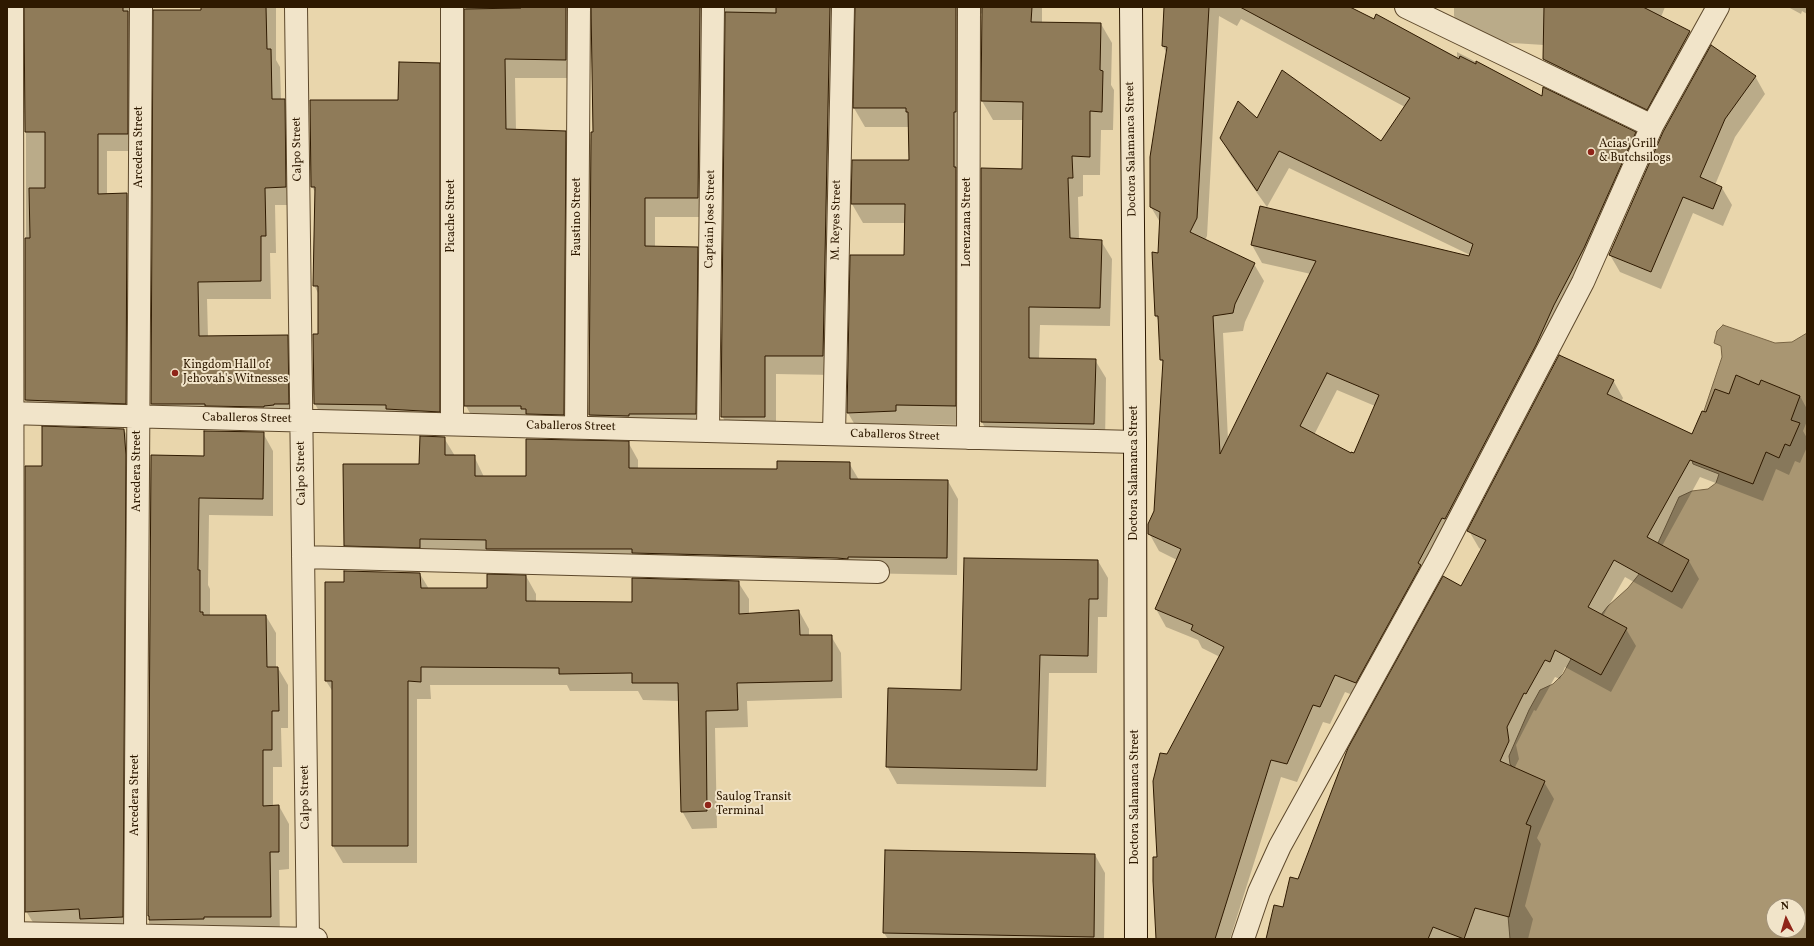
<!DOCTYPE html>
<style>
body{margin:0}
#map{position:relative;width:1814px;height:946px;overflow:hidden;background:#e9d6ac;font-family:Vollkorn,serif}
canvas{display:block}
.frame{position:absolute;inset:0;border:8px solid #2e1900;pointer-events:none}
.north{position:absolute;left:1766px;top:898px;width:40px;height:40px;box-sizing:border-box;background:#f1e4c9;border:1px solid #a39379;border-radius:50%;rotate:355deg;font-size:11px;font-weight:700;line-height:16px;text-align:center;color:#2e1900}
.north::after{content:'';display:block;margin:auto;width:14px;height:18px;background:#8f2418;clip-path:polygon(50% 0,100% 100%,50% 72%,0 100%)}
</style>
<div id="map">
<canvas width="1814" height="946"></canvas>
<div class="frame"></div>
<div class="north">N</div>
</div>
<script>
const context = document.querySelector('canvas').getContext('2d');
context.lineJoin = 'round';
function fill(path, color) {
  context.fillStyle = color;
  context.fill(path, 'evenodd');
}
function shape(rows) {
  const path = new Path2D();
  for (const r of rows) {
    path.moveTo(r[0], r[1]);
    for (let i = 2; i < r.length; i += 2) path.lineTo(r[i], r[i + 1]);
  }
  return path;
}
function strokePath(path, color, width, dash) {
  context.strokeStyle = color;
  context.lineWidth = width;
  context.lineCap = dash ? 'butt' : 'round';
  context.setLineDash(dash || []);
  context.stroke(path);
}
function drawText(font, color, halo, rows, align = 'center') {
  context.font = font + ' Vollkorn,serif';
  context.lineWidth = 4;
  context.setLineDash([]);
  context.textBaseline = 'middle';
  context.strokeStyle = halo;
  context.fillStyle = color;
  for (const [text, x, y, turn = 0] of rows) {
    context.save();
    context.translate(x, y);
    context.rotate((+turn || 0) * Math.PI / 180);
    context.textAlign = isNaN(turn) ? turn : align;
    if (halo) context.strokeText(text, 0, 0);
    context.fillText(text, 0, 0);
    context.restore();
  }
}
const water = shape([
 [1723,325,1775,343,1792,342,1807,333,1807,939,1510,939,1505,880,1518,772,1510,764,1509,756,1529,710,1540,690,1553,684,1563,674,1578,646,1594,624,1608,606,1628,588,1644,568,1658,543,1679,497,1692,491,1708,489,1716,483,1719,474,1693,464,1690,453,1722,357,1721,346,1714,343,1717,331,1723,325],
 [1774,906,1798,906,1798,930,1774,930,1774,906]
]);
const shadow = shape([
 [7,7,139,7,137,151,107,151,107,195,127,194,137,212,136,421,36,417,26,400,26,13],
 [202,7,276,7,276,60,280,67,281,100,284,100,294,118,295,205,275,205,276,253,270,253,271,299,207,299,208,337,287,336,297,353,298,421,162,421,152,404],
 [466,7,1042,7,1042,23,1101,24,1112,43,1111,85,1114,90,1113,130,1101,130,1100,175,1083,175,1083,196,1078,197,1079,239,1101,241,1112,259,1110,326,1040,325,1039,359,1095,360,1106,378,1105,443,992,441,982,422,982,169,1022,170,1023,120,993,120,982,101,982,14,981,13,973,15,966,425,906,424,906,429,859,432,848,413,851,256,905,256,906,223,863,223,852,204,853,161,910,161,909,127,865,127,854,108,856,14,854,13,848,15,834,375,776,374,776,435,733,435,722,416,726,14,724,13,717,15,709,217,655,217,655,248,697,248,708,267,706,432,601,434,590,415,592,133,594,133,592,14,591,13,583,15,576,78,515,78,516,130,565,132,576,151,574,433,476,424,466,406],
 [1165,7,1348,7,1374,21,1377,16,1457,57,1457,52,1543,97,1635,133,1645,151,1366,700,1345,692,1330,724,1323,722,1297,782,1281,777,1230,939,1157,939,1158,859,1167,756,1220,657,1202,648,1198,640,1166,627,1156,609,1177,560,1159,551,1149,533,1155,512,1164,365,1161,360,1159,322,1156,316,1161,224,1151,207,1167,54,1163,46],
 [1219,16,1237,26,1241,19,1405,107,1381,142,1257,120,1221,138,1231,156,1267,207,1289,168,1470,255,1469,257,1252,245,1262,263,1311,274,1228,440,1223,333,1243,331,1245,322,1264,281,1254,264,1205,240,1207,236],
 [1337,390,1375,406,1355,455,1351,455,1314,435],
 [1454,7,1665,7,1661,17,1689,32,1700,50,1657,127,1554,77,1544,59,1544,45,1481,41,1465,33,1454,16],
 [1788,7,1807,7,1807,14,1802,11,1801,14],
 [439,64,449,81,449,429,325,422,315,404,314,335,319,335,319,295,314,285,316,193,312,187],
 [1755,76,1765,94,1735,137,1715,185,1722,188,1732,205,1723,226,1693,213,1661,289,1620,272,1610,255],
 [1613,380,1623,398,1621,402,1692,436,1707,414,1729,395,1760,386,1800,396,1807,409,1807,421,1803,431,1807,438,1807,447,1800,463,1795,461,1789,475,1776,469,1763,501,1700,477,1662,546,1689,561,1699,579,1682,609,1625,577,1603,616,1626,629,1636,646,1611,692,1565,667,1560,679,1555,677,1536,711,1534,710,1516,745,1519,759,1514,769,1544,782,1554,799,1537,838,1541,844,1525,906,1533,919,1528,939,1267,939,1482,550,1479,548,1469,531],
 [124,430,134,447,132,934,37,929,26,911,43,467],
 [263,433,273,451,273,516,209,515,208,585,210,589,210,616,266,616,276,633,276,668,278,668,288,685,288,728,281,728,282,767,273,767,273,806,279,806,289,824,289,869,279,870,280,939,158,939,149,923,152,456,205,457],
 [444,438,455,456,474,456,484,477,527,476,628,442,638,460,638,469,778,470,849,463,859,480,948,481,958,499,957,575,355,563,345,545],
 [1098,561,1108,578,1107,617,1098,617,1097,673,1049,673,1046,787,897,784,887,766,962,691],
 [420,574,429,589,488,589,526,576,536,594,536,602,633,603,738,582,749,599,749,615,799,611,809,629,809,636,831,636,841,653,842,698,747,701,748,727,715,728,717,828,692,829,682,811,680,701,643,700,638,691,570,691,567,685,430,685,431,699,417,699,417,863,343,863,333,846,333,692,326,681,326,583,345,583],
 [1095,855,1105,873,1104,939,888,939,884,933]
]);
const building = shape([
 [24,7,123,7,123,11,128,11,128,134,98,134,98,194,127,193,126,404,25,400,25,238,30,238,29,188,45,188,45,132,25,132,24,7],
 [201,7,266,7,267,49,271,49,272,99,285,99,286,187,265,188,266,236,261,236,261,281,198,282,199,336,288,335,289,404,274,404,274,405,264,406,264,407,205,406,205,404,151,404,153,10,201,10,201,7],
 [522,7,566,7,566,60,505,59,506,129,566,131,564,415,526,414,526,409,521,409,521,406,464,406,464,9,521,8,522,7],
 [591,7,700,7,698,198,645,198,645,246,698,247,696,414,629,414,629,416,589,415,591,132,593,132,591,7],
 [776,7,830,7,823,356,765,356,765,417,721,417,725,12,776,13,776,7],
 [855,7,956,7,956,112,954,112,954,167,956,167,956,406,896,405,896,411,847,413,850,255,904,255,905,204,851,204,852,160,909,160,908,112,906,112,906,108,853,108,855,7],
 [982,7,1032,7,1031,22,1101,23,1100,70,1103,71,1102,112,1090,111,1090,157,1072,156,1073,178,1068,178,1070,238,1102,240,1100,308,1029,307,1029,358,1096,359,1094,424,981,422,981,168,1022,169,1023,102,981,101,982,7],
 [1164,7,1209,7,1197,218,1190,232,1255,263,1235,304,1233,313,1213,316,1220,454,1316,261,1251,245,1260,206,1469,256,1473,244,1279,151,1257,191,1220,138,1238,101,1257,118,1282,70,1381,141,1410,98,1240,7,1350,7,1374,19,1376,14,1459,59,1460,56,1476,64,1476,61,1542,96,1543,87,1636,132,1584,248,1554,305,1536,345,1445,519,1442,518,1418,563,1421,565,1356,683,1335,675,1320,707,1313,705,1287,764,1271,760,1215,939,1156,939,1153,881,1153,857,1157,857,1153,781,1160,753,1167,754,1224,647,1191,630,1193,625,1155,609,1181,549,1148,534,1148,524,1154,511,1163,360,1160,360,1158,316,1155,316,1152,252,1158,253,1160,212,1150,207,1150,157,1167,47,1162,46,1164,7],
 [1327,373,1379,395,1354,453,1351,452,1351,453,1300,426,1327,373],
 [1544,7,1643,7,1690,31,1647,110,1543,59,1544,7],
 [1711,45,1756,76,1725,119,1700,177,1722,187,1713,209,1683,197,1651,272,1609,255,1663,132,1711,45],
 [399,62,440,63,440,412,386,409,386,405,314,404,313,334,318,334,318,286,313,286,315,187,311,187,310,100,398,100,399,62],
 [1559,355,1614,380,1607,394,1692,434,1702,411,1706,412,1715,389,1729,394,1736,375,1759,385,1761,380,1800,396,1791,420,1800,423,1790,446,1785,444,1779,458,1766,452,1753,484,1690,460,1647,537,1689,560,1672,592,1614,560,1588,607,1627,628,1601,675,1555,650,1550,662,1545,660,1526,694,1524,693,1507,727,1509,741,1500,761,1545,781,1526,824,1531,826,1509,917,1475,908,1464,939,1433,927,1428,939,1266,939,1274,905,1283,907,1290,877,1298,879,1348,748,1443,576,1461,586,1486,540,1467,531,1559,355],
 [42,426,124,429,126,455,123,917,80,919,79,909,25,912,25,466,42,466,42,426],
 [204,431,264,432,263,499,199,498,198,570,200,570,200,612,203,612,203,615,266,615,267,667,278,667,279,711,272,711,272,750,263,750,263,806,279,805,279,852,270,852,271,917,204,917,204,919,149,920,149,916,148,916,151,455,204,456,204,431],
 [420,436,445,437,445,455,475,455,475,476,526,476,526,439,629,441,629,468,777,469,777,461,850,462,850,479,948,480,947,558,848,557,848,559,837,558,632,553,632,549,486,549,486,540,420,539,420,548,344,546,343,464,419,464,420,436],
 [964,558,1098,560,1098,599,1089,599,1088,656,1040,655,1037,770,886,767,888,688,961,690,964,558],
 [344,571,420,573,421,588,487,588,487,574,526,575,526,601,632,602,632,578,739,581,739,614,799,610,800,635,832,635,832,681,737,683,738,710,706,711,707,811,681,812,678,683,632,683,632,673,559,674,559,668,421,667,421,682,408,681,408,846,332,846,332,681,325,681,325,582,344,582,344,571],
 [885,850,1095,854,1094,937,883,933,885,850]
]);
const minor = shape([
 [12,7,13,933],
 [296,7,308,939],
 [452,7,452,424],
 [1406,7,1652,126],
 [7,413,1135,442],
 [576,427,579,7],
 [708,431,713,7],
 [834,434,843,7],
 [968,438,969,7],
 [303,557,878,572],
 [135,935,141,7],
 [1243,939,1259,892,1280,846,1439,558,1583,282,1652,126,1718,7]
]);
const tertiary = shape([
 [7,933,316,939]
]);
const secondary = shape([
 [1131,7,1135,442,1136,939]
]);
const markers = [
 [1591,152,4,"#8f2418"],
 [175,373,4,"#8f2418"],
 [708,805,4,"#8f2418"]
];
const poiNames = [
 ["Acias' Grill",1599,145],
 ["& Butchsilogs",1599,159],
 ["Kingdom Hall of",183,366],
 ["Jehovah's Witnesses",183,380],
 ["Saulog Transit",716,798],
 ["Terminal",716,812]
];
const streetNames = [
 ["Arcedera Street",140,147,-90],
 ["Calpo Street",298,149,-91],
 ["Doctora Salamanca Street",1132,149,-91],
 ["Picache Street",452,216,-90],
 ["Faustino Street",578,217,-90],
 ["Captain Jose Street",711,219,-89],
 ["M. Reyes Street",837,220,-89],
 ["Lorenzana Street",968,222,-90],
 ["Caballeros Street",247,419,1],
 ["Caballeros Street",571,427,1],
 ["Caballeros Street",895,436,2],
 ["Arcedera Street",138,471,-90],
 ["Calpo Street",302,473,-91],
 ["Doctora Salamanca Street",1135,473,-90],
 ["Arcedera Street",136,795,-90],
 ["Calpo Street",306,797,-91],
 ["Doctora Salamanca Street",1136,797,-90]
];
fill(water, '#a99672');
strokePath(water, '#786444', 1);
fill(shadow, '#0003');
fill(building, '#8f7b59');
strokePath(building, '#2e1900', 1);
strokePath(minor, '#5d482b', 24);
strokePath(tertiary, '#5d482b', 24);
strokePath(secondary, '#2e1900', 24);
strokePath(minor, '#f1e4c9', 22);
strokePath(tertiary, '#f1e4c9', 22);
strokePath(secondary, '#f1e4c9', 22);
for (const [x, y, r, color] of markers) {
  const dot = new Path2D();
  dot.arc(x, y, r, 0, 2 * Math.PI);
  context.fillStyle = color;
  context.fill(dot);
  strokePath(dot, '#f1e4c9', 1.5);
}
drawText('12px', '#2e1900', '#f1e4c9', poiNames, 'left');
drawText('12px', '#2e1900', '#f1e4c9', streetNames);
</script>
